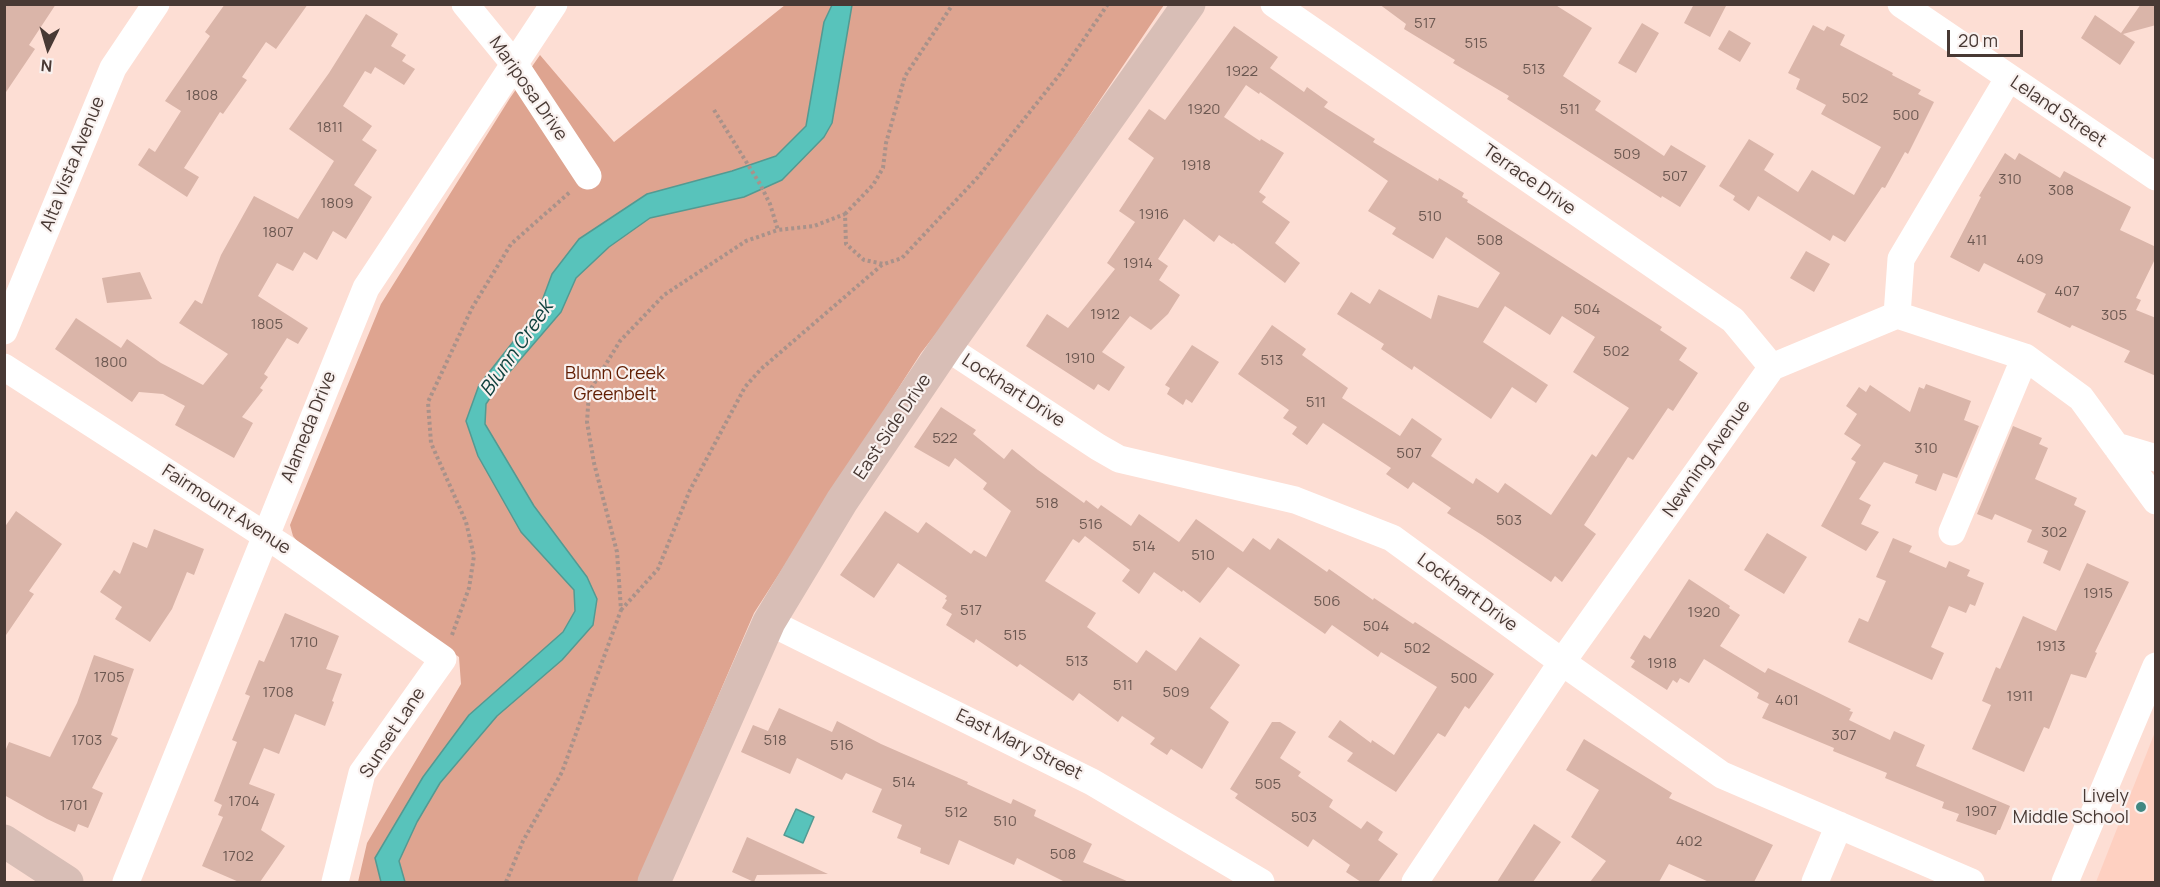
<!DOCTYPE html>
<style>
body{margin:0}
#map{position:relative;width:2160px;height:887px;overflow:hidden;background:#fdded4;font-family:Manrope,sans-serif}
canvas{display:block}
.frame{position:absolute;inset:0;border:6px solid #483934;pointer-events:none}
.north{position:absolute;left:18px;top:18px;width:60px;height:60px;-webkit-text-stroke:4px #f9f1ef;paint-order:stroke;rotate:185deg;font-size:16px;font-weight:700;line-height:24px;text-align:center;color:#483934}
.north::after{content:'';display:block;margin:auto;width:21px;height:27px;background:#483934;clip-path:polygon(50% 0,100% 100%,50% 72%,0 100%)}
.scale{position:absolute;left:1947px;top:30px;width:76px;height:27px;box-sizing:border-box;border:3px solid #483934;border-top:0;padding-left:8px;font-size:18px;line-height:21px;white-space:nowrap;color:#483934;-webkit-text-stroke:4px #f9f1ef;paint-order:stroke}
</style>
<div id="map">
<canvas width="2160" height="887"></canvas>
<div class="frame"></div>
<div class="north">N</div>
<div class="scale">20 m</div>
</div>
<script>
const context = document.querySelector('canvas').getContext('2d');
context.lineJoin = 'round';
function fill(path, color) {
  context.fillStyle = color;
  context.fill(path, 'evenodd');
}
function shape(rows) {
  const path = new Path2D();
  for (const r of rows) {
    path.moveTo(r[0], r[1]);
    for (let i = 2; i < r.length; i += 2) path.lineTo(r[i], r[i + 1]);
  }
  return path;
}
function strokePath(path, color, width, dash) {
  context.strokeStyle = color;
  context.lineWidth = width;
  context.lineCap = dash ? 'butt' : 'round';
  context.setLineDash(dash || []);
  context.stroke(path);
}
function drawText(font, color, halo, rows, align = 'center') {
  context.font = font + ' Manrope,sans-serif';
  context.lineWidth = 4.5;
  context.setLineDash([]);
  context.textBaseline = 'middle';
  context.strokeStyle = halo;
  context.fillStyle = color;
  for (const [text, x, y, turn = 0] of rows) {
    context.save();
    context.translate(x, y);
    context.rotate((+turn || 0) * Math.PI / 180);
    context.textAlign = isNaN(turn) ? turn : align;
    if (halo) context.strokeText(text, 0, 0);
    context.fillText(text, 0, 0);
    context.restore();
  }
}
const built = shape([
 [2155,732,2155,882,2096,882]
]);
const green = shape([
 [785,5,1164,5,986,269,921,353,754,613,638,882,358,882,367,843,461,684,459,657,301,546,293,536,290,525,381,304,510,98,540,55,614,142]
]);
const water = shape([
 [832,5,852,5,832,123,824,137,782,180,744,197,650,218,609,247,576,278,561,312,500,383,486,404,485,424,534,506,587,577,597,599,593,625,562,660,497,716,440,783,417,822,399,861,405,882,381,882,375,858,423,777,469,715,563,632,575,611,574,590,521,532,478,456,466,421,479,385,539,309,552,274,579,239,647,194,732,171,776,156,806,126,824,22,832,5],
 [796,809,814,817,803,843,784,835,796,809]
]);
const building = shape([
 [4,4,56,4,29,45,35,49,4,95],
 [225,4,308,4,276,49,266,42,242,77,247,80,223,114,220,112,184,168,199,177,187,197,138,165,149,148,155,152,181,111,165,101,210,36,205,32],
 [1379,4,1554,4,1592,28,1563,76,1601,101,1595,110,1664,156,1671,145,1706,166,1680,207,1662,196,1661,198,1507,99,1509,96,1453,63,1455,60,1404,29,1406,24],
 [1694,4,1727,4,1710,37,1684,23],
 [2141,4,2156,4,2156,25,2123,34,2135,42,2120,65,2081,38,2095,15,2121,33],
 [366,14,398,34,391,46,406,55,402,61,415,69,404,85,375,67,371,74,365,71,343,106,372,126,362,140,377,150,354,185,372,197,346,239,333,231,317,260,304,252,293,271,277,263,258,296,308,328,298,344,287,338,264,374,268,377,260,388,263,390,242,417,253,423,234,458,175,425,185,406,163,394,139,392,132,402,55,349,76,318,121,348,127,339,161,363,203,385,228,354,179,323,195,300,202,304,221,255,254,196,298,219,334,161,289,129,329,73],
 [1642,23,1659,33,1636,73,1618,63],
 [1813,25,1824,31,1827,26,1845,35,1840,45,1893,73,1892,75,1921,90,1918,94,1934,102,1908,154,1905,152,1885,188,1882,187,1845,242,1833,235,1830,241,1758,196,1749,211,1733,200,1735,196,1719,186,1749,139,1774,154,1764,170,1798,192,1812,170,1854,195,1881,147,1821,114,1826,105,1796,89,1800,79,1788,73],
 [1234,26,1278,57,1270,68,1304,92,1307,87,1328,102,1324,107,1375,139,1373,142,1438,181,1439,178,1464,193,1462,197,1468,200,1467,202,1662,327,1660,330,1687,348,1679,360,1698,373,1673,411,1668,408,1633,460,1628,457,1584,525,1596,534,1562,582,1555,576,1551,582,1482,535,1447,513,1451,508,1413,482,1408,489,1386,474,1391,468,1323,423,1307,445,1292,434,1297,427,1283,418,1289,410,1238,374,1272,325,1306,349,1302,355,1348,388,1342,398,1400,436,1412,418,1442,439,1431,456,1473,484,1476,478,1498,493,1505,483,1551,515,1592,454,1596,457,1629,408,1573,372,1595,337,1562,316,1550,335,1505,306,1483,342,1548,385,1536,403,1512,387,1491,419,1414,366,1412,370,1381,349,1384,344,1337,314,1351,292,1370,304,1379,289,1431,319,1438,295,1478,308,1500,273,1446,237,1433,259,1392,234,1396,228,1368,211,1388,181,1260,92,1259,94,1246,85,1224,117,1260,141,1261,139,1284,153,1259,192,1266,197,1262,202,1290,222,1275,243,1300,263,1285,283,1233,243,1232,244,1219,235,1214,242,1184,219,1158,259,1168,266,1159,280,1180,295,1168,314,1151,330,1130,316,1102,352,1125,367,1109,391,1098,384,1094,390,1026,346,1047,314,1068,328,1115,269,1107,263,1135,222,1119,211,1154,158,1128,139,1149,109,1165,120],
 [1729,30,1751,43,1740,62,1718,49],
 [2005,153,2015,160,2019,153,2060,178,2064,171,2131,207,2120,230,2156,247,2156,257,2136,298,2141,300,2136,310,2156,318,2156,376,2124,362,2130,351,2072,325,2070,328,2037,312,2046,294,1984,263,1979,272,1950,257,1981,197,1979,196],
 [1806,251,1830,264,1814,292,1790,278],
 [140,272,152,299,107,303,102,278],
 [1192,345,1219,362,1192,403,1186,399,1183,405,1167,394,1170,388,1165,385],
 [1926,384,1971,401,1964,420,1979,426,1957,478,1943,473,1936,491,1915,483,1918,475,1884,462,1859,499,1871,505,1861,524,1879,532,1866,551,1821,526,1856,462,1851,459,1861,445,1844,434,1857,414,1846,406,1859,387,1866,392,1870,385,1910,412,1919,387,1924,389],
 [941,407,976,430,973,434,1004,459,1012,449,1038,470,1084,503,1086,500,1098,509,1101,505,1131,526,1139,514,1179,542,1196,519,1243,552,1253,538,1270,550,1278,538,1327,572,1329,569,1373,600,1374,598,1413,624,1415,622,1494,674,1469,709,1465,706,1445,737,1438,733,1396,792,1347,761,1353,753,1328,737,1340,720,1371,743,1372,740,1394,755,1437,687,1381,652,1378,657,1332,625,1325,634,1228,567,1200,603,1183,590,1182,592,1154,572,1139,594,1122,581,1130,570,1085,536,1079,543,1073,539,1045,581,1096,613,1087,627,1137,663,1146,650,1176,671,1200,637,1240,665,1210,708,1229,722,1202,769,1171,749,1167,755,1150,744,1155,738,1122,716,1118,722,1079,693,1073,701,1020,664,1017,667,976,639,974,643,946,625,952,614,942,608,947,600,945,599,947,596,898,563,874,598,840,575,885,511,918,533,926,522,971,554,974,550,986,557,1011,511,983,489,987,483,955,458,949,467,914,447],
 [2013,426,2042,438,2039,444,2048,448,2035,479,2077,498,2074,505,2086,511,2060,571,2043,563,2048,551,2027,542,2032,530,1995,514,1992,520,1977,514],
 [16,511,62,544,29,591,34,594,4,638,4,528],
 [154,529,204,549,194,575,187,572,172,609,150,642,115,619,122,607,100,592,114,570,120,574,133,542,147,548],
 [1767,533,1807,557,1784,594,1744,570],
 [1893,538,1912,546,1909,552,1946,568,1949,561,1970,570,1967,576,1984,583,1975,606,1970,604,1966,613,1949,606,1931,647,1944,653,1932,680,1848,642,1859,618,1868,622,1886,581,1876,577],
 [2087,563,2129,582,2095,652,2097,653,2086,678,2071,674,2049,729,2044,727,2024,772,1972,749,1991,705,1982,701,1996,667,2000,669,2023,616,2056,631],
 [1689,579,1730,606,1729,608,1740,615,1720,646,1765,673,1768,668,1851,709,1849,711,1853,712,1849,720,1890,740,1894,731,1925,745,1916,766,2010,806,2000,830,1998,830,1996,835,1956,821,1959,814,1942,808,1944,802,1885,778,1887,773,1833,751,1834,748,1762,718,1769,704,1757,698,1759,693,1704,659,1689,683,1680,678,1677,683,1673,680,1667,690,1631,667,1635,661,1630,658,1644,635,1650,639],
 [285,613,339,636,326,669,342,674,332,701,334,702,325,726,295,714,279,754,264,748,249,784,275,794,261,830,285,846,260,882,239,882,202,866,223,817,218,815,222,805,214,801,237,742,232,740,250,696,245,694,259,660,264,662],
 [94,655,134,669,111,735,118,738,92,788,103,793,88,828,78,824,75,832,47,819,4,795,4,754,9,742,50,757,77,703],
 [779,708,832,732,837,721,881,744,968,782,967,784,1011,804,1013,799,1036,810,1034,816,1092,844,1083,862,1129,882,1065,882,1017,858,1014,865,959,840,949,865,920,853,921,848,897,838,902,825,872,812,882,789,846,773,842,780,797,758,790,774,741,752,753,725,768,731],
 [1272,722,1280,722,1296,732,1280,758,1301,772,1298,776,1333,800,1329,807,1361,829,1367,821,1383,832,1378,840,1398,854,1378,882,1361,882,1346,872,1350,865,1313,839,1308,847,1235,798,1238,794,1230,789],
 [1584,739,1672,793,1669,798,1773,845,1754,882,1709,882,1669,864,1659,882,1590,882,1606,861,1571,837,1599,790,1566,770],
 [1534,824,1561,842,1533,882,1497,882],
 [747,837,828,874,757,875,754,882,732,872]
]);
const path = shape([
 [714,110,760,184,770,204,778,230,814,226,845,214,846,244,864,260,884,264,902,258,978,177,1060,74,1108,4],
 [845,214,873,185,883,168,886,143,905,76,953,4],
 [621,610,658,569,690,490,745,387,761,369,883,264],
 [452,635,469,588,474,556,466,522,431,443,428,402,472,308,511,244,570,192],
 [506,882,523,841,562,772,621,610,617,552,594,463,587,422,589,392,620,341,664,295,746,241,778,230]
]);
const street = shape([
 [465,4,515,65,588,176],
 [1274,4,1733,320,1772,367],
 [1901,4,2156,177],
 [1897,315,2025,357,2081,398,2156,501],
 [4,331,113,68,156,4],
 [946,347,1098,447,1119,459,1295,500,1392,538,1562,662,1722,775,1971,882],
 [4,367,283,547,443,659,362,773,335,882],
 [2116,446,2156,458],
 [1952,532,2025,357],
 [769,622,1092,782,1261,882],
 [126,882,366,288,554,4],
 [1415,882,1562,662,1772,367,1897,315,1901,259,2008,79],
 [1815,882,1839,825],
 [2065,882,2156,666]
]);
const secondary = shape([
 [4,841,67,882],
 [654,882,769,622,842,501,946,347,1189,4]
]);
const markers = [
 [2141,807,6,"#418882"]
];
const numberNames = [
 ["517",1425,24],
 ["515",1476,44],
 ["513",1534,70],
 ["1922",1242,72],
 ["1808",202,96],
 ["502",1855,99],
 ["1920",1204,110],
 ["511",1570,110],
 ["500",1906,116],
 ["1811",330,128],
 ["509",1627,155],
 ["1918",1196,166],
 ["507",1675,177],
 ["310",2010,180],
 ["308",2061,191],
 ["1809",337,204],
 ["1916",1154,215],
 ["510",1430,217],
 ["1807",278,233],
 ["508",1490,241],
 ["411",1977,241],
 ["409",2030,260],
 ["1914",1138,264],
 ["407",2067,292],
 ["504",1587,310],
 ["1912",1105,315],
 ["305",2114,316],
 ["1805",267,325],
 ["502",1616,352],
 ["1910",1080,359],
 ["513",1272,361],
 ["1800",111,363],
 ["511",1316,403],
 ["522",945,439],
 ["310",1926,449],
 ["507",1409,454],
 ["518",1047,504],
 ["503",1509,521],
 ["516",1091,525],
 ["302",2054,533],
 ["514",1144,547],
 ["510",1203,556],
 ["1915",2098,594],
 ["506",1327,602],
 ["517",971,611],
 ["1920",1704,613],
 ["504",1376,627],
 ["515",1015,636],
 ["1710",304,643],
 ["1913",2051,647],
 ["502",1417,649],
 ["513",1077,662],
 ["1918",1662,664],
 ["1705",109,678],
 ["500",1464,679],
 ["511",1123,686],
 ["1708",278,693],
 ["509",1176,693],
 ["1911",2020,697],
 ["401",1787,701],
 ["307",1844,736],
 ["1703",87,741],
 ["518",775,741],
 ["516",842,746],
 ["514",904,783],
 ["505",1268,785],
 ["1704",244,802],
 ["1701",74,806],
 ["1907",1981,812],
 ["512",956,813],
 ["503",1304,818],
 ["510",1005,822],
 ["402",1689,842],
 ["508",1063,855],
 ["1702",238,857]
];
const streetNames = [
 ["Mariposa Drive",528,89,55],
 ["Leland Street",2058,112,34],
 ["Alta Vista Avenue",73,164,-68],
 ["Terrace Drive",1529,180,35],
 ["Lockhart Drive",1013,391,33],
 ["Alameda Drive",309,427,-68],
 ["East Side Drive",893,427,-56],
 ["Newning Avenue",1707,459,-55],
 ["Fairmount Avenue",226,510,33],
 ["Lockhart Drive",1467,593,36],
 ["Sunset Lane",393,733,-57],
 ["East Mary Street",1019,745,26]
];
const parkNames = [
 ["Blunn Creek",615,374],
 ["Greenbelt",615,395]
];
const poiNames = [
 ["Lively",2129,797],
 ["Middle School",2129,818]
];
const waterNames = [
 ["Blunn Creek",517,349,-55]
];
fill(built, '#fed0c1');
fill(green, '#dea490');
fill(water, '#58c3bb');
strokePath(water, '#539a92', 1.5);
fill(building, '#dab5a9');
strokePath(path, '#a9928a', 4, [3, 3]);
strokePath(street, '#fff', 27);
strokePath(secondary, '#d8beb6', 33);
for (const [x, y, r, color] of markers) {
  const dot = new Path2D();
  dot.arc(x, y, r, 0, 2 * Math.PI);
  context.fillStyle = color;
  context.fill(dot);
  strokePath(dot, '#f9f1ef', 2);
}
drawText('15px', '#6c5851', null, numberNames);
drawText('18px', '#483934', '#f9f1ef', streetNames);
drawText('18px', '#601d02', '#f9f1ef', parkNames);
drawText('18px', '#483934', '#f9f1ef', poiNames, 'right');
drawText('italic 20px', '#0f413e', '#f9f1ef', waterNames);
</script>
